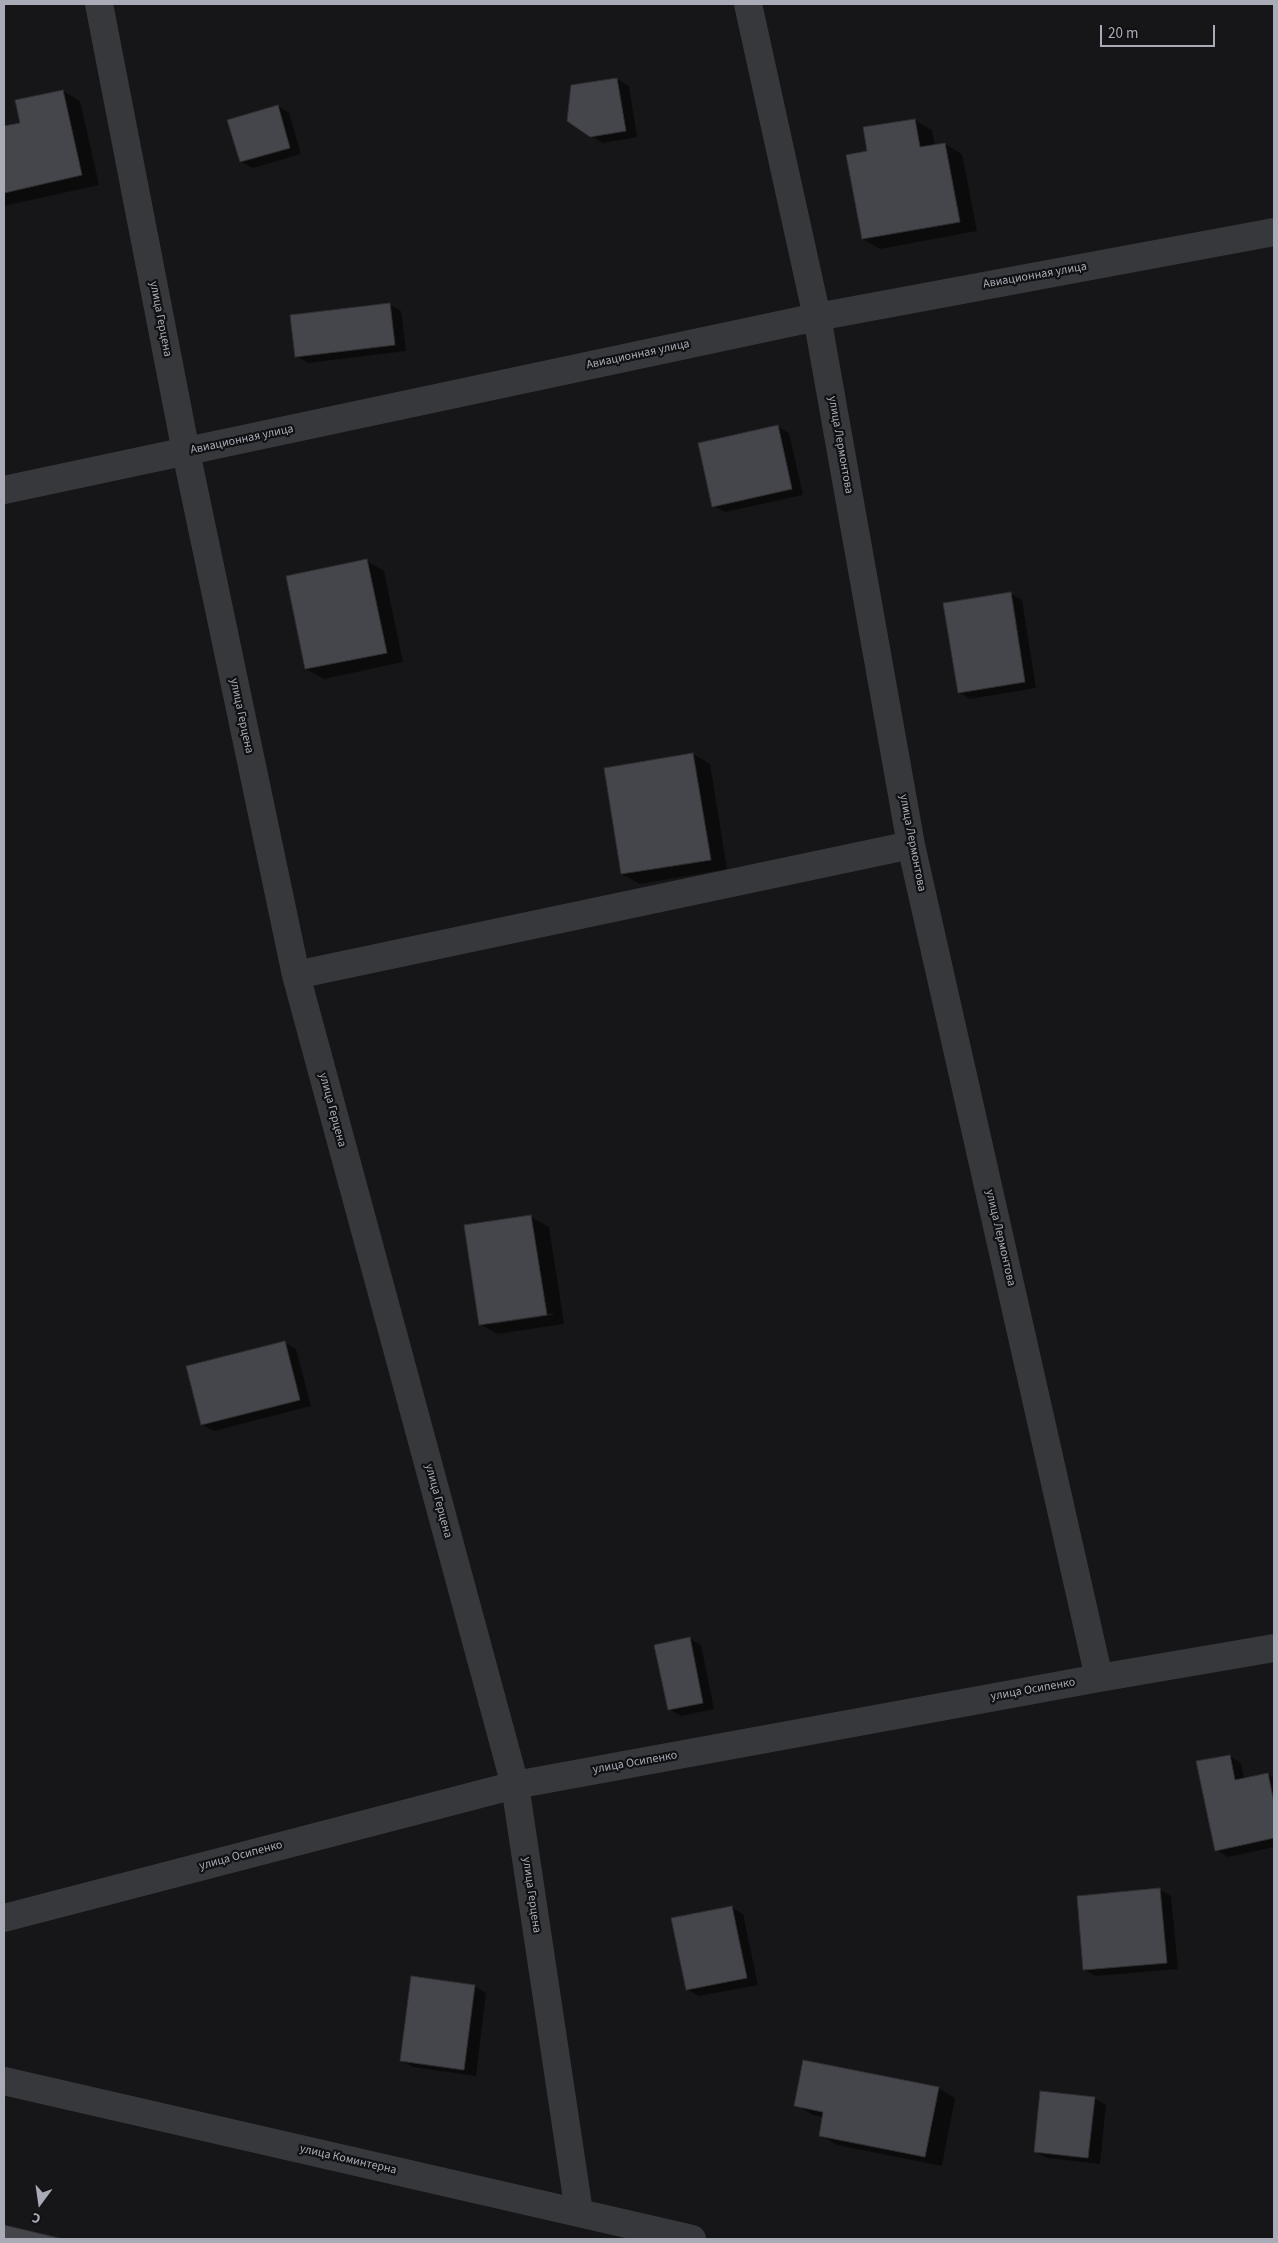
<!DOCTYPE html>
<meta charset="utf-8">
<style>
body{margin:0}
#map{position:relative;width:1278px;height:2243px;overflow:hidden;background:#161618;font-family:"Source Sans 3",sans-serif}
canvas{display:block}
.frame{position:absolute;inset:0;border:5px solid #a9acb7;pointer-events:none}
.north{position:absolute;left:15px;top:2178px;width:50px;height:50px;-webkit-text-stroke:4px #111113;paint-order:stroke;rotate:194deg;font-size:14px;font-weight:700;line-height:20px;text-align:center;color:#a9acb7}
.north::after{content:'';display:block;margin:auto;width:18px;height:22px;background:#a9acb7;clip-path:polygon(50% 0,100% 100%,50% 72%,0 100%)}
.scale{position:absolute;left:1100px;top:25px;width:115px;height:22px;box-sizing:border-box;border:2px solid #a9acb7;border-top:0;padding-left:6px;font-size:15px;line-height:18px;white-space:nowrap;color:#a9acb7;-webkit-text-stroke:4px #111113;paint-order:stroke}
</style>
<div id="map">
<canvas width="1278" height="2243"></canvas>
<div class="frame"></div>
<div class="north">С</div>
<div class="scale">20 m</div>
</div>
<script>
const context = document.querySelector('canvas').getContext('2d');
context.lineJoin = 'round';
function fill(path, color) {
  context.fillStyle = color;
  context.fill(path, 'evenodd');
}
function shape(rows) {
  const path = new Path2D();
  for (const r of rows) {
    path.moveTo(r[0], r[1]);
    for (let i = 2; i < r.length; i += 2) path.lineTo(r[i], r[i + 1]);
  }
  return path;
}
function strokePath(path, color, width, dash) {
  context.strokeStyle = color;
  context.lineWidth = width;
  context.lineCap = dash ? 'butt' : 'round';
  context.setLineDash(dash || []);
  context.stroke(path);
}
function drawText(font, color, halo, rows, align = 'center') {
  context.font = font + ' "Source Sans 3",sans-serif';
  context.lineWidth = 4.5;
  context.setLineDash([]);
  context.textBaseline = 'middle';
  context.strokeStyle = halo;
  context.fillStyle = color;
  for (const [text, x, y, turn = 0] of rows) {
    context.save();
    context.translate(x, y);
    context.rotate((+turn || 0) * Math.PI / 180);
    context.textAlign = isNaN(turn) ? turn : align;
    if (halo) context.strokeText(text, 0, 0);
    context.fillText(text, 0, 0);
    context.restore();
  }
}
const shadow = shape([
 [617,79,629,86,637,137,603,143,591,136],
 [63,91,80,101,99,185,4,206,4,128,22,124],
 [278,106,289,113,301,154,253,168,241,162],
 [914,120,932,130,935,146,945,144,962,154,977,231,880,249,863,239,869,152],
 [390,305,401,311,406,351,308,363,296,356],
 [778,427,789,433,803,495,725,512,713,506],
 [367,561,384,571,403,662,324,679,306,669],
 [1011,594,1022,600,1036,688,970,699,959,692],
 [693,754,710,764,727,869,640,884,622,874],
 [531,1217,549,1227,564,1324,497,1334,480,1324],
 [553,1313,553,1315,494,1324,494,1322],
 [285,1343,296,1349,311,1406,214,1431,202,1425],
 [689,1638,701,1645,714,1709,681,1716,669,1709],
 [1229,1756,1241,1763,1244,1780,1268,1775,1274,1778,1274,1847,1228,1857,1216,1850],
 [1160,1890,1171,1896,1178,1969,1096,1976,1085,1970],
 [731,1907,743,1914,758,1985,699,1996,688,1990],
 [474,1986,486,1993,476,2076,413,2067,401,2060],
 [938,2088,955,2098,942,2166,837,2145,820,2135,823,2117,813,2115,796,2105],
 [1094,2098,1106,2105,1100,2164,1047,2158,1035,2152],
 [4,2226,58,2239,4,2239]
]);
const building = shape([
 [617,78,626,131,590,137,567,121,571,85,617,78],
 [63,90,82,175,4,193,4,126,20,123,15,100,63,90],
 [278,105,290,148,240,162,227,120,278,105],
 [915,119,920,147,945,143,960,222,862,239,846,155,867,151,863,127,915,119],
 [390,303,395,345,295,357,290,315,390,303],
 [778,425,792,489,712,507,698,443,778,425],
 [367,559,387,653,305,669,286,576,367,559],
 [1011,592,1025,682,958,693,943,603,1011,592],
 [693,753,711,860,621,874,604,768,693,753],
 [531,1215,547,1315,479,1325,464,1225,531,1215],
 [285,1341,300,1400,201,1425,186,1366,285,1341],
 [690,1637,703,1703,668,1710,654,1645,690,1637],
 [1230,1755,1235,1780,1268,1773,1274,1803,1274,1838,1215,1851,1196,1761,1230,1755],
 [1160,1888,1167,1963,1083,1970,1077,1896,1160,1888],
 [732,1906,747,1978,686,1990,671,1918,732,1906],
 [411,1976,475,1985,464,2070,400,2061,411,1976],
 [803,2060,939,2087,925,2157,819,2136,823,2112,794,2106,803,2060],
 [1040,2091,1095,2097,1088,2158,1034,2152,1040,2091],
 [4,2225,63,2239,4,2239,4,2225]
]);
const street = shape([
 [99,4,186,452,296,975,515,1785,579,2212],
 [748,4,817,317,911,845,1099,1678],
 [4,490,817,317,1274,232],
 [296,975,911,845],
 [4,1918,515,1785,1099,1678,1274,1648],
 [4,2081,692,2239]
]);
const streetNames = [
 ["Авиационная улица",1035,276,-10],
 ["улица Герцена",160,319,79],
 ["Авиационная улица",638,355,-12],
 ["Авиационная улица",242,440,-12],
 ["улица Лермонтова",840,445,80],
 ["улица Герцена",241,716,78],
 ["улица Лермонтова",912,843,79],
 ["улица Герцена",332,1110,75],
 ["улица Лермонтова",1000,1238,77],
 ["улица Герцена",438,1501,75],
 ["улица Осипенко",1033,1690,-10],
 ["улица Осипенко",635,1763,-10],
 ["улица Осипенко",241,1856,-15],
 ["улица Герцена",531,1895,82],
 ["улица Коминтерна",348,2160,13]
];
fill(shadow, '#0007');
fill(building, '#45464b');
strokePath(building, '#303033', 1);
strokePath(street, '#37383c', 28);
drawText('12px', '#a9acb7', '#111113', streetNames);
</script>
